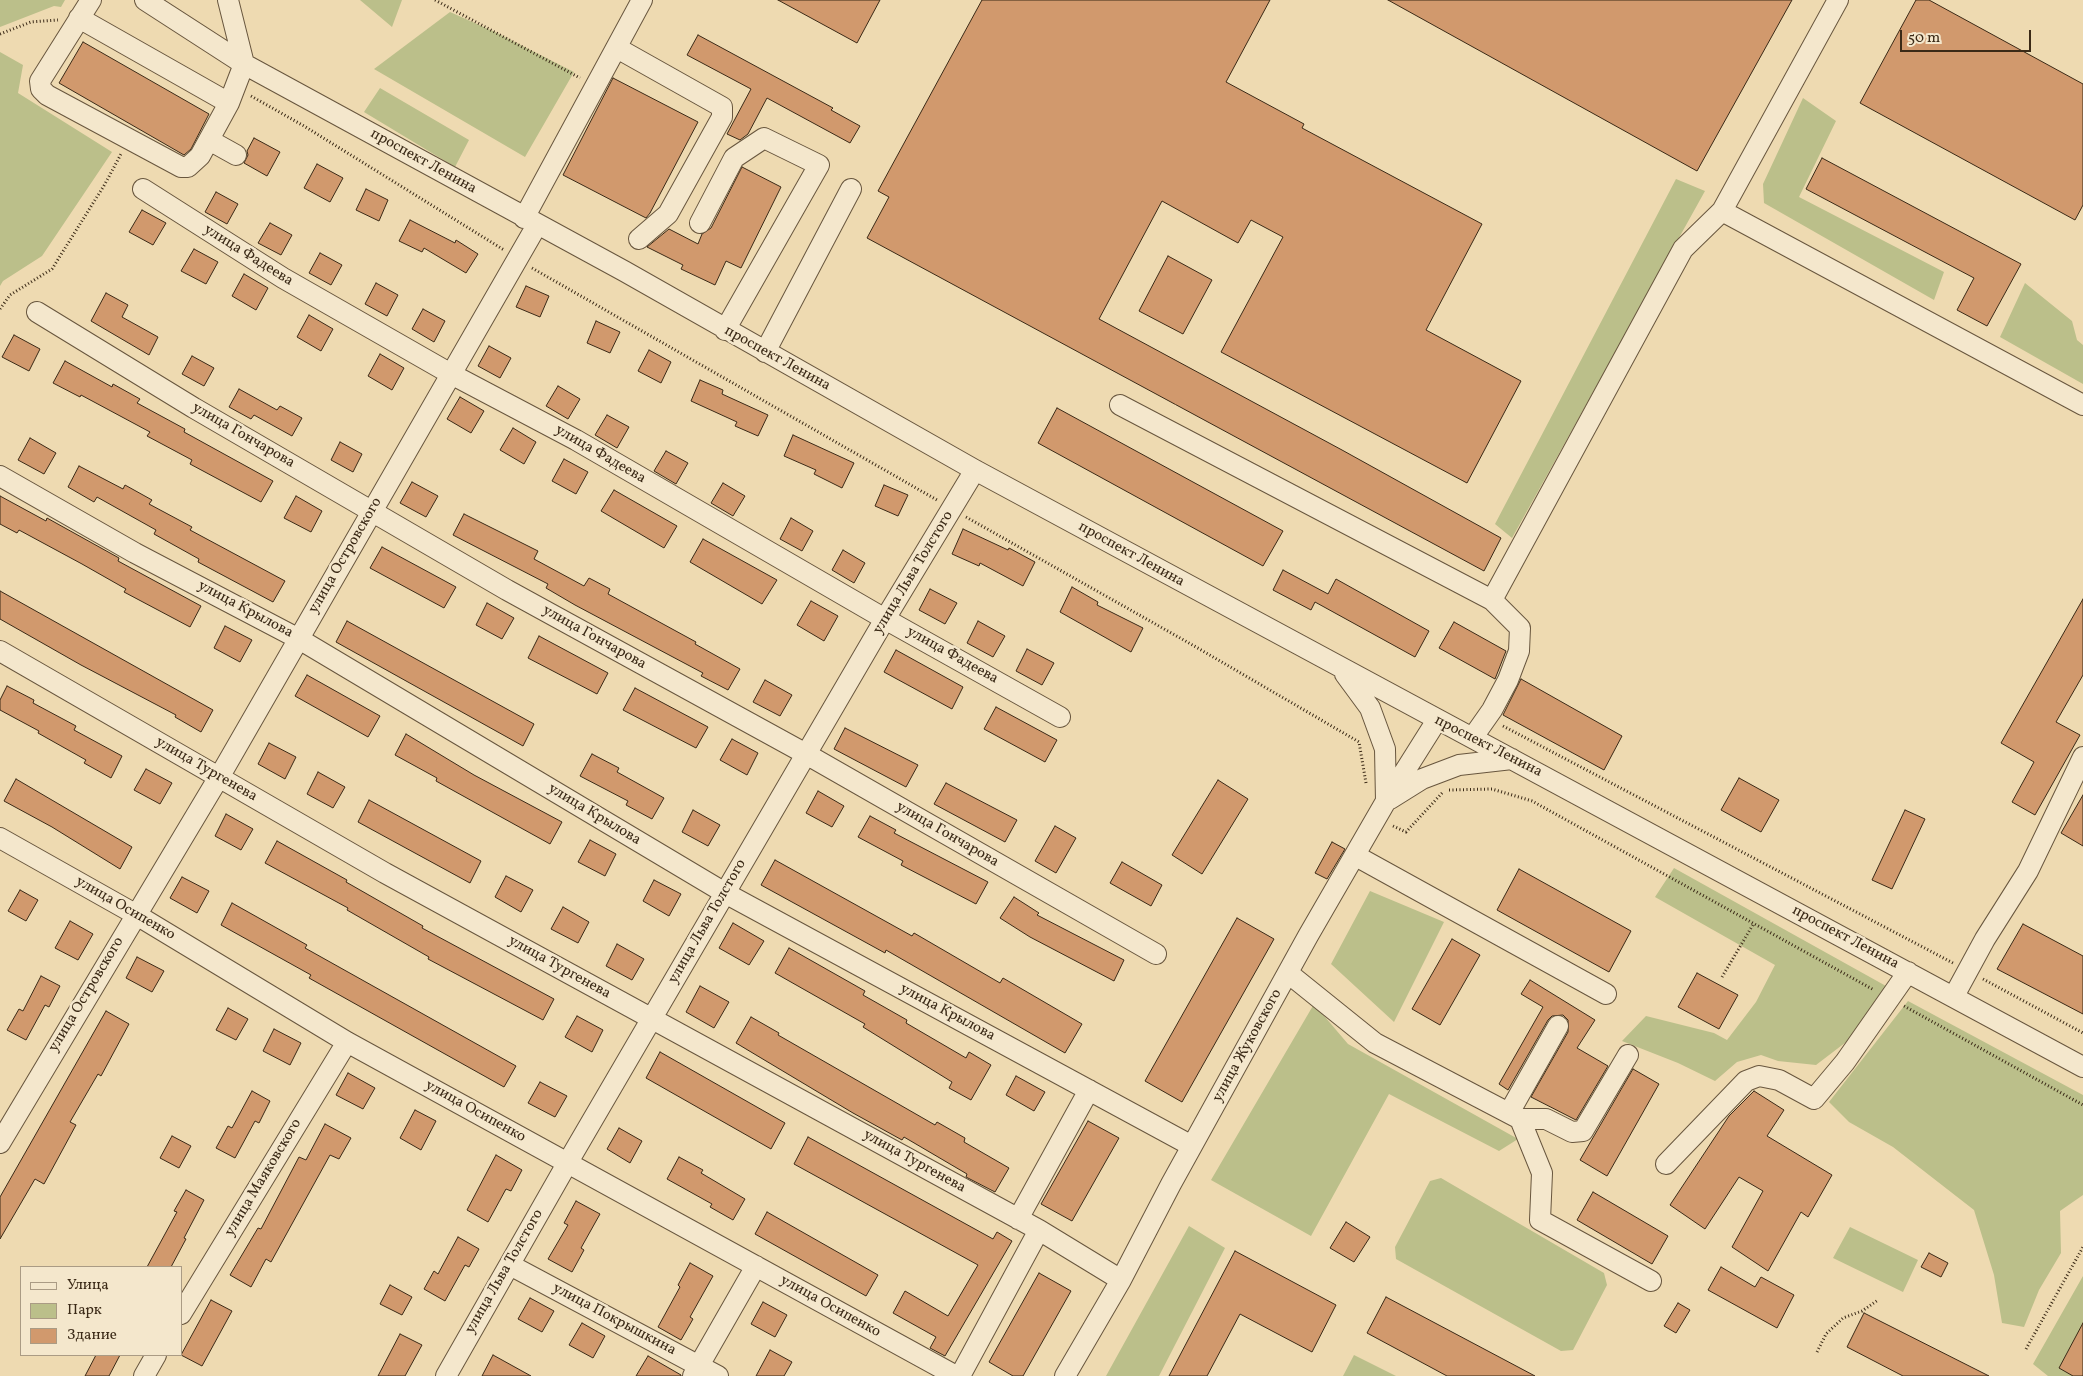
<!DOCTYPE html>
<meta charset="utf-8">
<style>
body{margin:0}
#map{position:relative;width:2083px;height:1376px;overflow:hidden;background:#eedab1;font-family:Vollkorn,serif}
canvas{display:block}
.legend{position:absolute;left:20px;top:1266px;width:162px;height:90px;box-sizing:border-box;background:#f4e7cc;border:1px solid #aa9b84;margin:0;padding:6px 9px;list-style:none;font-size:15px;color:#3b2a17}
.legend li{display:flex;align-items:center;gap:10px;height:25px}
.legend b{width:25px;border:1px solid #aa9b84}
.scale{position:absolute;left:1900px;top:30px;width:131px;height:22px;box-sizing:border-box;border:2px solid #3b2a17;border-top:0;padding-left:6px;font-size:15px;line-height:18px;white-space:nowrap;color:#3b2a17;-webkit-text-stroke:4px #f4e7cc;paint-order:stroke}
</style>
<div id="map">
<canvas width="2083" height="1376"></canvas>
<ul class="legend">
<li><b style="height:6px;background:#f4e7cc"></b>Улица</li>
<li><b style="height:14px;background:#bbbf8a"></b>Парк</li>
<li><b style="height:14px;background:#d1996d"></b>Здание</li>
</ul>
<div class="scale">50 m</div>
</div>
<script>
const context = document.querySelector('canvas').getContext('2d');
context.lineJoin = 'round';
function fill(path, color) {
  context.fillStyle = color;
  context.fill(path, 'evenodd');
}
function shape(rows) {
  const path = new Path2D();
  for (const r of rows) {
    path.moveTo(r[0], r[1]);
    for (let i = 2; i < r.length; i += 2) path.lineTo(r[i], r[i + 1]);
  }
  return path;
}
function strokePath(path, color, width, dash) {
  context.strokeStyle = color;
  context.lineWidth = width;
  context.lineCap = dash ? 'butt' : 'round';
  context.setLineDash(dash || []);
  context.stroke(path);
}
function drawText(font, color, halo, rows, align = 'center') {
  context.font = font + ' Vollkorn,serif';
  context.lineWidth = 5;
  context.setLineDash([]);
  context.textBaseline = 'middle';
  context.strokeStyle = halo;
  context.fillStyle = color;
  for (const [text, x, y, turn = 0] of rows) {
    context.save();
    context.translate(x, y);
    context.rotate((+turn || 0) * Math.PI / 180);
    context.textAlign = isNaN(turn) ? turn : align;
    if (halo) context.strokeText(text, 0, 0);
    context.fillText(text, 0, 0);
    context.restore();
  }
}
const green = shape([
 [0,0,65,0,61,7,54,6,0,27],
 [360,0,402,0,392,27],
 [450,12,495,32,574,72,525,157,374,69],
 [0,52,23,65,18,93,112,152,42,256,3,281,0,286],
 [380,88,469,140,455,167,364,112],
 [1803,98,1836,121,1799,197,1944,272,1934,300,1764,203,1763,184],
 [1676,179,1705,191,1512,538,1495,524],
 [2025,283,2072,321,2077,340,2083,345,2083,384,2000,337],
 [1674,868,1886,986,1854,1036,1816,1065,1778,1061,1761,1055,1737,1062,1715,1081,1678,1063,1622,1041,1646,1016,1714,1033,1727,1040,1756,1002,1775,965,1655,897],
 [1370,891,1444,922,1394,1022,1331,964],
 [1908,1001,2083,1095,2083,1195,2060,1211,2061,1253,2039,1290,2024,1327,2002,1323,1994,1275,1974,1210,1893,1147,1849,1122,1829,1102],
 [1314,1004,1348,1044,1518,1139,1499,1151,1389,1094,1311,1236,1211,1180],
 [1441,1178,1604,1273,1607,1285,1573,1350,1561,1351,1396,1259,1395,1247,1430,1181],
 [1189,1226,1225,1248,1159,1376,1106,1376],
 [1850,1227,1918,1260,1903,1292,1833,1258],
 [2083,1276,2083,1376,2048,1376,2033,1364],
 [1354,1355,1396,1376,1343,1376]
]);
const building = shape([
 [778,0,880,0,857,43,778,0],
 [982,0,1270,0,1226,82,1304,124,1302,128,1482,224,1426,330,1521,381,1467,483,1221,352,1283,237,1251,220,1238,243,1162,201,1099,319,1342,450,1501,538,1484,571,867,238,889,197,878,191,982,0],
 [1388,0,1792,0,1697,171,1388,0],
 [1916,0,1929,0,2083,84,2083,205,2075,220,1860,103,1916,0],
 [698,35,833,108,831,110,860,126,850,143,767,98,748,134,740,140,727,134,751,89,687,55,698,35],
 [83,42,209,114,191,149,184,155,59,83,83,42],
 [613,78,698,122,650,213,646,218,563,175,613,78],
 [254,138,280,152,267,176,244,163,248,155,247,151,254,138],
 [1822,158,2021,264,1987,326,1957,310,1974,278,1806,189,1822,158],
 [317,164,343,178,330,202,304,188,317,164],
 [742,167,781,187,741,268,726,261,715,285,681,269,683,265,647,247,669,229,698,244,702,234,711,228,742,167],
 [366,189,388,200,379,221,356,210,366,189],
 [216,192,238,204,227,224,205,212,216,192],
 [142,210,166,223,153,245,129,232,142,210],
 [410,220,455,243,456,240,478,254,466,273,424,248,422,252,399,241,410,220],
 [270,223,292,235,281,255,258,243,270,223],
 [194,249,218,262,206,284,181,271,194,249],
 [320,253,342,265,331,285,309,273,320,253],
 [1168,256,1212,280,1183,334,1139,311,1168,256],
 [244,274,268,288,256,310,232,296,244,274],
 [376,283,398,295,387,316,365,304,376,283],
 [526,286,549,296,540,317,516,307,526,286],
 [106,293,128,305,122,317,158,337,149,355,91,321,106,293],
 [423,309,445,321,434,342,412,329,423,309],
 [309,315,333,329,321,351,297,337,309,315],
 [596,321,620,332,610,353,587,343,596,321],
 [14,335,40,349,29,371,2,357,14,335],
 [489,346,511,358,500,378,478,366,489,346],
 [649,350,671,362,661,383,638,371,649,350],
 [380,354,404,368,392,390,368,376,380,354],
 [192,356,214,368,204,386,182,374,192,356],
 [65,361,112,387,113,384,140,399,137,403,185,429,184,432,273,481,261,502,190,464,192,460,147,436,150,432,81,395,80,397,53,383,65,361],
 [700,380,723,390,722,394,768,415,758,436,735,426,737,422,691,401,700,380],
 [558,386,580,399,568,419,546,406,558,386],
 [239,389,277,410,280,406,302,418,292,436,254,415,251,419,229,407,239,389],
 [460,397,484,411,471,433,447,419,460,397],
 [1057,408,1283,531,1263,566,1038,443,1057,408],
 [607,415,629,427,617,448,595,435,607,415],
 [513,428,536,442,524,464,500,450,513,428],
 [793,435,854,463,842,488,814,474,816,470,784,456,793,435],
 [30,438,56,453,44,474,18,460,30,438],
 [340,442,362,454,353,472,331,460,340,442],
 [666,451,688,463,676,484,654,471,666,451],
 [564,459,588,472,576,494,552,481,564,459],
 [79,466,123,489,125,485,152,500,149,504,192,527,190,530,285,581,273,602,198,562,199,559,154,534,156,530,97,497,94,502,68,487,79,466],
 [412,482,438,496,426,517,400,503,412,482],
 [723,483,745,496,733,516,711,503,723,483],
 [884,485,908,495,898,516,875,506,884,485],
 [614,490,677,526,664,548,601,511,614,490],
 [0,496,46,521,47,518,119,558,118,561,201,606,190,627,124,592,126,589,82,564,19,530,17,533,0,524,0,496],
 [296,496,322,511,311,532,284,518,296,496],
 [464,514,538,551,534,559,584,586,589,578,610,589,608,594,696,642,695,644,740,669,728,690,701,676,703,673,575,605,546,588,548,584,453,535,464,514],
 [791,518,813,531,802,551,780,539,791,518],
 [963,529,1008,550,1009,548,1035,562,1023,586,980,563,979,566,952,554,963,529],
 [703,539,777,580,762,604,690,562,703,539],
 [382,547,456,587,444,608,370,568,382,547],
 [843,550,865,563,854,583,832,570,843,550],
 [1283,570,1328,594,1336,579,1429,631,1415,657,1315,602,1311,610,1273,590,1283,570],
 [1072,587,1098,602,1097,605,1143,628,1131,652,1060,612,1072,587],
 [930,589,957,603,945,624,919,610,930,589],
 [0,591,213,710,201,732,175,717,176,715,81,665,0,619,0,591],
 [2083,599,2083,675,2056,722,2080,735,2035,815,2012,802,2034,762,2001,743,2083,599],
 [811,601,838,616,824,641,797,625,811,601],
 [487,603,514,618,502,639,476,625,487,603],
 [347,621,534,724,523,746,336,642,347,621],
 [978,621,1005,636,993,657,967,643,978,621],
 [1454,622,1506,651,1495,679,1439,648,1454,622],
 [225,626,252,640,240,662,214,648,225,626],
 [539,636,608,673,597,694,528,658,539,636],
 [1027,649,1054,663,1042,685,1016,671,1027,649],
 [896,650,963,687,952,709,884,672,896,650],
 [307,675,380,716,368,737,295,696,307,675],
 [1521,679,1622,736,1604,770,1503,715,1521,679],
 [765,680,792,695,780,716,753,702,765,680],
 [7,686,34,700,33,703,76,726,74,730,122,756,111,778,84,763,86,760,38,733,39,731,0,710,0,700,7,686],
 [635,688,708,727,696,748,623,710,635,688],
 [996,707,1057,740,1045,762,984,729,996,707],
 [845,728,918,765,906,787,834,749,845,728],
 [406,734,474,775,562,822,550,844,436,781,437,778,395,755,406,734],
 [732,739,758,753,747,775,720,760,732,739],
 [269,743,296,757,285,779,258,764,269,743],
 [592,754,619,768,617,772,664,798,652,819,626,805,628,801,580,776,592,754],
 [146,769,172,783,160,804,134,790,146,769],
 [318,772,345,787,333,808,307,794,318,772],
 [1739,778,1779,800,1761,832,1721,810,1739,778],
 [16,779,132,847,120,869,52,827,4,801,16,779],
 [1218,780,1248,799,1202,874,1172,855,1218,780],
 [946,783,1017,820,1005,842,934,804,946,783],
 [818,791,844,806,832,827,806,813,818,791],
 [2083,795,2083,846,2061,833,2083,795],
 [369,800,481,861,470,883,358,822,369,800],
 [693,810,720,825,708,846,682,832,693,810],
 [1905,810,1925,819,1892,889,1872,880,1905,810],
 [226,814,253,829,241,850,215,836,226,814],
 [870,816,896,830,894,833,988,882,976,904,901,865,903,861,858,837,870,816],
 [1055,826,1076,838,1056,873,1035,861,1055,826],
 [590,840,616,854,605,876,578,862,590,840],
 [277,841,347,880,346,882,423,926,422,928,554,999,543,1020,428,959,429,957,347,910,348,908,265,863,277,841],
 [1332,842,1345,849,1327,879,1315,873,1332,842],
 [775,860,912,936,914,933,1000,983,1003,978,1082,1024,1065,1053,886,950,885,953,761,885,775,860],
 [1122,862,1162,885,1151,906,1110,883,1122,862],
 [1519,869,1631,931,1609,972,1497,910,1519,869],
 [506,876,533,890,521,912,495,897,506,876],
 [182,877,209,891,197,913,170,898,182,877],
 [654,880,681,894,669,916,643,901,654,880],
 [20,890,38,900,26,921,8,911,20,890],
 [1014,897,1039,913,1037,915,1124,960,1114,981,1030,937,1000,918,1014,897],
 [232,903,307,945,305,948,516,1066,504,1087,309,978,311,975,221,925,232,903],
 [563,907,589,922,578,943,551,929,563,907],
 [1237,918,1274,939,1182,1102,1145,1081,1237,918],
 [70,921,93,934,78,960,55,948,70,921],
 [733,923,764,941,749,965,719,948,733,923],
 [2023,924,2083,956,2083,1014,1997,969,2023,924],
 [1452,939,1480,955,1440,1025,1412,1009,1452,939],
 [617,944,644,959,632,980,606,966,617,944],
 [789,948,865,991,863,995,907,1020,906,1023,966,1058,969,1052,991,1065,971,1100,949,1088,952,1082,863,1027,865,1024,775,973,789,948],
 [137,957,164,971,152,992,126,978,137,957],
 [1697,973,1738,995,1719,1029,1678,1007,1697,973],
 [41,976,60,986,49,1007,45,1005,26,1040,7,1030,19,1009,23,1011,41,976],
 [1530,980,1595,1020,1577,1048,1608,1066,1576,1120,1531,1097,1568,1032,1568,1020,1563,1015,1552,1016,1548,1020,1508,1090,1499,1084,1543,1007,1521,994,1530,980],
 [700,986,729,1002,714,1028,686,1012,700,986],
 [228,1008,248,1019,236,1040,216,1030,228,1008],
 [106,1011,129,1024,101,1076,98,1074,70,1122,76,1125,44,1184,35,1179,0,1239,0,1197,106,1011],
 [577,1016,603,1030,592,1052,565,1037,577,1016],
 [751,1017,779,1033,778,1035,935,1125,937,1122,965,1138,964,1142,1009,1168,995,1192,966,1177,967,1174,904,1137,902,1140,853,1113,736,1043,751,1017],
 [274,1029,301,1043,290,1065,263,1051,274,1029],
 [660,1052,785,1123,771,1149,646,1078,660,1052],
 [1633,1069,1659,1084,1607,1176,1580,1160,1633,1069],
 [348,1073,375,1088,363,1109,336,1095,348,1073],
 [1016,1076,1045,1092,1034,1111,1006,1095,1016,1076],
 [540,1082,567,1096,555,1117,528,1103,540,1082],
 [252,1091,270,1101,259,1123,255,1121,235,1158,216,1148,228,1126,232,1128,252,1091],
 [1754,1091,1784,1110,1767,1136,1832,1175,1808,1217,1801,1212,1768,1271,1732,1247,1763,1191,1739,1177,1705,1229,1670,1205,1729,1116,1754,1091],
 [415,1110,436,1121,421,1150,400,1138,415,1110],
 [1088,1121,1119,1138,1072,1221,1041,1204,1088,1121],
 [325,1124,351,1138,339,1159,330,1155,271,1262,266,1259,251,1287,230,1275,258,1228,261,1229,299,1157,306,1160,325,1124],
 [619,1128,642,1141,630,1163,607,1149,619,1128],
 [172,1136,191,1146,179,1168,160,1158,172,1136],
 [808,1137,993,1239,997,1232,1012,1241,945,1356,930,1348,936,1337,893,1313,905,1291,948,1316,978,1265,794,1164,808,1137],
 [496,1155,522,1170,511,1191,506,1189,488,1222,467,1210,496,1155],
 [679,1157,703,1170,701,1173,745,1199,733,1220,710,1207,712,1204,667,1179,679,1157],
 [186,1190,204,1200,184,1238,186,1239,171,1267,147,1267,177,1212,174,1211,186,1190],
 [1593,1192,1668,1236,1652,1264,1577,1220,1593,1192],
 [576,1201,600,1214,581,1248,584,1250,572,1272,548,1259,568,1225,564,1223,576,1201],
 [767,1212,878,1275,866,1296,755,1234,767,1212],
 [1346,1222,1370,1237,1354,1262,1330,1248,1346,1222],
 [458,1237,479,1249,469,1267,465,1265,445,1301,424,1289,434,1271,438,1274,458,1237],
 [1235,1251,1336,1305,1312,1352,1240,1314,1207,1376,1169,1376,1235,1251],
 [1929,1253,1948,1263,1941,1277,1921,1267,1929,1253],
 [690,1263,713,1276,690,1317,693,1319,681,1340,658,1327,680,1287,678,1285,690,1263],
 [1721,1267,1755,1287,1761,1277,1794,1295,1777,1328,1708,1290,1721,1267],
 [1039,1273,1071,1291,1023,1376,1013,1376,989,1362,1039,1273],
 [390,1285,412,1297,402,1315,380,1304,390,1285],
 [1386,1297,1535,1376,1447,1376,1367,1333,1386,1297],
 [530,1298,554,1311,542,1332,518,1319,530,1298],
 [211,1300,232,1311,202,1366,181,1355,211,1300],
 [763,1302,787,1315,775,1337,751,1324,763,1302],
 [1678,1303,1690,1310,1676,1333,1664,1326,1678,1303],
 [1864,1313,1989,1376,1903,1376,1847,1347,1864,1313],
 [582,1323,605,1336,593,1358,569,1345,582,1323],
 [2083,1323,2083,1376,2073,1376,2059,1368,2083,1323],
 [400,1334,422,1345,405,1376,378,1376,400,1334],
 [770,1350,792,1362,784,1376,756,1376,770,1350],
 [96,1355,120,1355,109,1376,85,1376,96,1355],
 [493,1355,531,1376,482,1376,493,1355],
 [648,1356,681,1375,681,1376,636,1376,648,1356]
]);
const path = shape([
 [435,0,580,78],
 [0,34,31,22,58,20],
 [251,96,304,126,504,250],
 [532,268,937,500],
 [0,309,10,295,52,269,105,184,121,154],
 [966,517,1196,647,1359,742,1366,783],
 [1503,726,1953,963],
 [1449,790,1492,789,1532,801,1874,990],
 [1393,826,1406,832,1443,792],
 [1722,977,1754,923],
 [1983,979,2083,1033],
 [1904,1006,2083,1105],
 [2026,1349,2083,1247],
 [1817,1352,1826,1334,1843,1318,1862,1311,1878,1300]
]);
const minor = shape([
 [91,0,40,81,41,89,47,95,181,167,188,167,200,156,229,103,244,64],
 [145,0,244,64,624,271,975,470,2083,1067],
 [228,0,244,64],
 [1838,0,1722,211,2083,405],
 [79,18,229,103],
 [617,48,722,107,722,117,668,214,639,239],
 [209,140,236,155],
 [143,189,283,278,451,374,576,440,885,619,1060,717],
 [524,218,642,0],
 [700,223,734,158,764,138,819,165,725,330],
 [37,312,194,408,507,590,806,754,1156,954],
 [765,352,851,189],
 [1120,405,1492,600,1520,628,1519,651,1508,680,1492,710,1473,737],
 [0,476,135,553,299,639,725,893,1192,1146],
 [1492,600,1683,249,1722,211],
 [0,651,385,873,1039,1230,1121,1280],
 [1345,674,1370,708,1385,749,1386,801],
 [1390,799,1422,779,1459,765,1512,759],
 [0,838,135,914,347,1042,956,1376],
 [1356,856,1606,994],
 [1288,973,1375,1043,1520,1119,1542,1173,1540,1220,1651,1281],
 [1954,996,1985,939,2028,871,2083,757],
 [1509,1113,1558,1026],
 [1520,1119,1546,1119,1572,1132,1583,1131,1628,1055],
 [0,1143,225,767,537,225],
 [1666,1164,1746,1081,1759,1076,1779,1080,1814,1099,1845,1062,1908,972],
 [1018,1219,1089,1090],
 [510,1265,718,1376],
 [181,1314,347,1042],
 [144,1376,156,1355],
 [446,1376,568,1162,885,619,975,470],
 [693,1376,756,1266],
 [960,1376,1039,1230],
 [1065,1376,1121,1280,1171,1184,1308,936,1386,801,1437,720]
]);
const streetNames = [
 ["проспект Ленина",423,162,29],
 ["улица Фадеева",248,256,32],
 ["проспект Ленина",777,359,29],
 ["улица Гончарова",243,436,30],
 ["улица Фадеева",600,455,30],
 ["проспект Ленина",1131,555,29],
 ["улица Островского",346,556,-60],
 ["улица Льва Толстого",914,573,-59],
 ["улица Крылова",245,610,28],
 ["улица Гончарова",594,638,29],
 ["улица Фадеева",952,656,29],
 ["проспект Ленина",1488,747,27],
 ["улица Тургенева",206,770,30],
 ["улица Крылова",594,815,31],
 ["улица Гончарова",947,835,30],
 ["улица Осипенко",125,909,30],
 ["улица Льва Толстого",708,922,-60],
 ["проспект Ленина",1845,938,28],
 ["улица Тургенева",559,968,29],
 ["улица Островского",87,995,-59],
 ["улица Крылова",947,1013,28],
 ["улица Жуковского",1248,1046,-61],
 ["улица Осипенко",475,1112,29],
 ["улица Тургенева",914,1162,29],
 ["улица Маяковского",264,1178,-59],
 ["улица Льва Толстого",505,1272,-60],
 ["улица Осипенко",830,1307,29],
 ["улица Покрышкина",614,1320,28]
];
fill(green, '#bbbf8a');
fill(building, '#d1996d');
strokePath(building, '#3b2a17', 1);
strokePath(minor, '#68563e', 22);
strokePath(path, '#3b2a17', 3, [1, 2.5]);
strokePath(minor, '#f4e7cc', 20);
drawText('15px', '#3b2a17', '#f4e7cc', streetNames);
</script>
